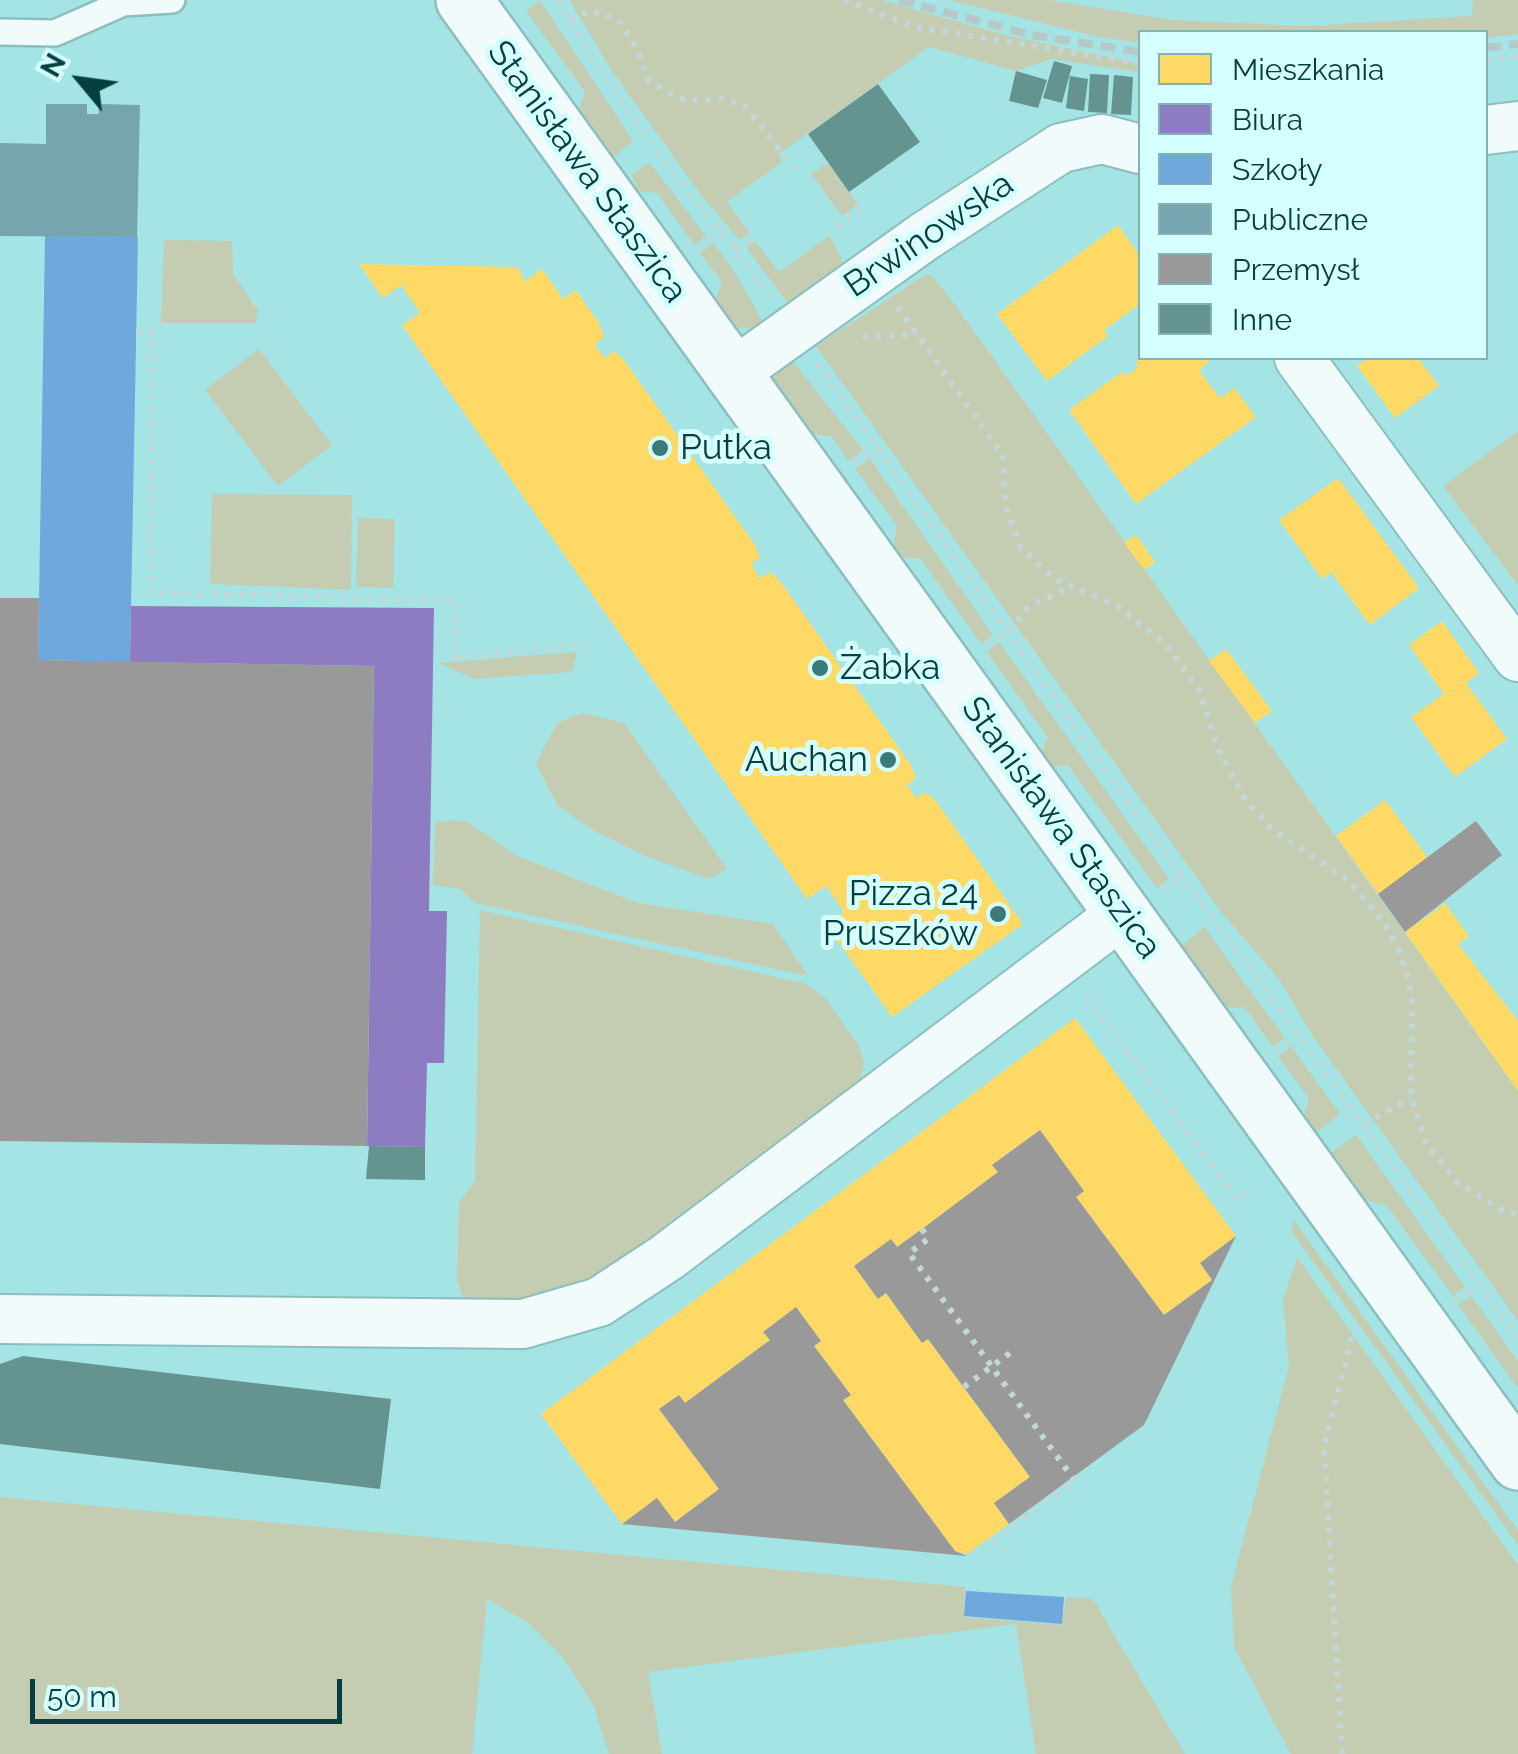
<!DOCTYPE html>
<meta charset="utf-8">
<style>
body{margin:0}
#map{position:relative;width:1518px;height:1754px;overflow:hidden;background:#a4e4e4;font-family:Raleway,sans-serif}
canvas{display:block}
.legend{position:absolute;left:1138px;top:30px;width:350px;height:330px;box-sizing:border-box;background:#d5fffe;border:2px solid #82b2b2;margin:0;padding:12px 18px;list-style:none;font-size:30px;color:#063f3f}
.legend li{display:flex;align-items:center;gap:20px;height:50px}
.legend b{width:50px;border:2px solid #82b2b2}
.north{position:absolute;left:30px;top:30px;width:100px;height:100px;-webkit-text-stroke:8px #d5fffe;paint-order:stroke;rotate:299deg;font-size:28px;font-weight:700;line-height:40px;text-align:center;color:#063f3f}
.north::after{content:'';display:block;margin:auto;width:35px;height:45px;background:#063f3f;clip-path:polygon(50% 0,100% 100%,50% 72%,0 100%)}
.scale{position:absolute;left:30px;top:1679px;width:312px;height:45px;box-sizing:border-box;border:5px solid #063f3f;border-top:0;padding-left:12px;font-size:30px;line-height:35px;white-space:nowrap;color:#063f3f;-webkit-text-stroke:8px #d5fffe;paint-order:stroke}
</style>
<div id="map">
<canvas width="1518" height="1754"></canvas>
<ul class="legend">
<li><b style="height:28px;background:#ffd966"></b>Mieszkania</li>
<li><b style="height:28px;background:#8e7cc3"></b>Biura</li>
<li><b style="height:28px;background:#6fa8dc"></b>Szkoły</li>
<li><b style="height:28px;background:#76a5af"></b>Publiczne</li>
<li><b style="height:28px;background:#999"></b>Przemysł</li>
<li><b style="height:28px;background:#659390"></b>Inne</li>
</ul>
<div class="north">N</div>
<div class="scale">50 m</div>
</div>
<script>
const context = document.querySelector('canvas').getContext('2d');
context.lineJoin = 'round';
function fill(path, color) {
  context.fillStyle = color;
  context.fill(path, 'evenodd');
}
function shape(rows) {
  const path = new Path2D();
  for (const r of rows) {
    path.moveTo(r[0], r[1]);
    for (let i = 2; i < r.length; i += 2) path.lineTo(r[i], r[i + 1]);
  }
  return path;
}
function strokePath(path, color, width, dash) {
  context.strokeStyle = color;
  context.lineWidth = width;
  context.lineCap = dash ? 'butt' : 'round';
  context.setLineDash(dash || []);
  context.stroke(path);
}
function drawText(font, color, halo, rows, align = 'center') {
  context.font = font + ' Raleway,sans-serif';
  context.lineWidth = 10;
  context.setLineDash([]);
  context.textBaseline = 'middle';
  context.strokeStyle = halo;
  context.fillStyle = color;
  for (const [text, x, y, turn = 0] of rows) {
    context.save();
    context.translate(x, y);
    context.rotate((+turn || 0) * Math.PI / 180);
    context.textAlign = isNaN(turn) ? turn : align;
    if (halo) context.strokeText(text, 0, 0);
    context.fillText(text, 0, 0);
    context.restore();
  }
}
const green = shape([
 [540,0,633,141,608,161,577,117,585,92,526,11],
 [569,0,881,0,1005,35,1140,64,1140,72,1051,59,1016,71,929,47,779,154,783,161,727,202,750,233,740,240,704,199,612,71],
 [949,0,1049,0,1172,20,1307,26,1472,16,1473,0,1518,0,1518,34,1486,38,1486,32,1140,32,1140,43,1099,37],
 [649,162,706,236,694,245,657,193,629,190,637,185,631,175],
 [828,163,858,204,842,216,811,174],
 [829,236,842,258,839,274,792,309,746,248,755,241,779,272],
 [164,240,232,241,233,273,258,311,256,323,161,323],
 [714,243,737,276,766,327,735,329,725,324,713,308,722,282,700,253],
 [925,275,932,275,955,305,1518,1091,1518,1321,1314,1038,1279,979,1222,913,816,346],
 [259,349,332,445,278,486,205,390],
 [786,353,863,450,849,461,831,436,806,434,774,384,775,369],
 [1518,431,1518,585,1443,486],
 [870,459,993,635,981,644,920,558,895,558,892,554,897,526,855,468],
 [212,494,352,495,351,590,210,584],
 [358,518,395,519,393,588,356,587],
 [999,642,1169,879,1157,888,1068,765,1046,768,1039,758,1048,738,987,652],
 [574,652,577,656,571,672,475,679,438,663],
 [582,713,624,723,727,869,710,879,650,858,594,831,557,805,536,763,557,723],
 [456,820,469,823,519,857,638,903,773,924,808,976,475,903,461,889,433,885,435,823],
 [480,910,806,984,826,999,859,1046,864,1062,860,1086,601,1278,538,1298,465,1306,457,1280,459,1202,475,1180],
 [1204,927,1285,1038,1273,1047,1244,1007,1219,1008,1177,950],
 [1291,1046,1340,1114,1312,1136,1302,1122,1309,1098,1278,1056],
 [1356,1135,1465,1287,1453,1296,1387,1206,1357,1198,1326,1156],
 [1293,1219,1518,1531,1518,1545,1292,1232],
 [1297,1257,1518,1565,1518,1754,1291,1754,1234,1647,1231,1587,1289,1366,1283,1299],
 [1471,1296,1518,1361,1518,1388,1458,1305],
 [0,1497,965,1587,964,1617,1061,1625,1066,1597,1093,1599,1185,1754,1036,1754,1016,1624,648,1672,662,1754,609,1754,593,1704,564,1659,527,1622,487,1599,472,1754,0,1754]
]);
const homes = shape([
 [1118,225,1140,256,1140,304,1104,330,1108,336,1047,381,997,314],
 [359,264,518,267,525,281,542,269,563,299,576,290,600,325,604,337,595,345,605,358,614,351,624,360,755,545,760,558,751,564,760,578,770,572,780,581,911,765,916,778,907,785,916,798,926,792,936,801,1023,924,892,1017,826,925,844,912,826,886,807,899,402,325,420,313,401,285,383,298],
 [1141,358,1212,358,1199,371,1220,398,1234,388,1256,417,1136,504,1069,410,1122,372,1126,376,1139,367,1135,363],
 [1369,358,1418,358,1439,386,1395,418,1357,366],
 [1338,478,1419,588,1370,625,1331,572,1322,579,1279,520],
 [1136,535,1155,562,1144,570,1124,543],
 [1442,621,1479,673,1466,683,1507,739,1455,777,1411,717,1444,694,1409,645],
 [1226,649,1272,711,1255,723,1209,661],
 [1385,800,1428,858,1378,894,1336,836],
 [1445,903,1469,936,1458,944,1518,1021,1518,1091,1405,932],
 [1075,1018,1236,1236,1200,1263,1212,1280,1164,1315,1076,1197,1084,1191,1040,1130,992,1165,998,1172,922,1229,897,1247,891,1239,854,1266,878,1299,886,1293,922,1343,928,1339,1030,1477,994,1503,1009,1524,967,1554,955,1551,843,1400,851,1395,814,1346,821,1341,796,1307,763,1332,770,1340,685,1403,679,1395,659,1409,719,1489,675,1522,657,1498,622,1524,541,1414]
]);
const offices = shape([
 [131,606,434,608,429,911,447,911,444,1063,427,1063,425,1147,367,1146,374,666,130,662]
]);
const schools = shape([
 [45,236,138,237,130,662,38,660],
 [966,1591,1064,1597,1062,1624,964,1616]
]);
const public = shape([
 [46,104,87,104,87,114,99,114,98,104,140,105,137,237,0,236,0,143,46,144]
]);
const industry = shape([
 [0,598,39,598,38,660,374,666,367,1146,0,1141],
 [1476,821,1502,855,1405,932,1378,894],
 [1040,1130,1084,1191,1076,1197,1164,1315,1212,1280,1200,1263,1236,1236,1144,1425,1009,1524,994,1503,1030,1477,928,1339,922,1343,886,1293,878,1299,854,1266,891,1239,897,1247,922,1229,998,1172,992,1165],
 [796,1307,821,1341,814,1346,851,1395,843,1400,955,1551,967,1556,622,1524,657,1498,675,1522,719,1489,659,1409,679,1395,685,1403,770,1340,763,1332]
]);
const building = shape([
 [1054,61,1072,66,1062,103,1043,98],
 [1016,71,1047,80,1038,108,1009,101],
 [1090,74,1109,75,1107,113,1088,112],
 [1114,75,1133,77,1131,115,1111,114],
 [1070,76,1088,79,1084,111,1066,108],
 [878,84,920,142,849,192,808,134],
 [369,1146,425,1147,425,1180,366,1179],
 [23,1356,391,1399,380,1489,0,1444,0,1364]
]);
const path = shape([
 [557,0,601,73,689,195,727,238,770,297],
 [844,0,915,27,1140,63],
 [570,19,588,11,617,18,632,39,650,82,684,100,726,99,746,107,795,169],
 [1486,60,1518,57],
 [836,226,860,208],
 [698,248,722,232],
 [735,250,754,237],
 [898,307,1003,456,1005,504,1021,548,1055,579,1117,606,1166,644,1200,692,1219,751,1246,801,1275,832,1348,880,1384,922,1402,958,1412,996,1411,1098,1426,1143,1457,1182,1499,1209,1518,1215],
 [136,332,152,332,150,592,456,601,457,657,588,644],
 [863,337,916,334],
 [818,364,1118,788,1518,1338],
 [854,464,878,447],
 [988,646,1012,628,1029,606,1069,588],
 [1164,890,1183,875],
 [1086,996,1237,1199,1253,1187],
 [1276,1051,1300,1035],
 [1364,1124,1411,1098],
 [922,1229,928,1239,909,1253,1075,1481,995,1539,1005,1552],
 [1455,1300,1479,1284],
 [964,1387,1014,1350],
 [1342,1754,1324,1445,1355,1326]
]);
const service = shape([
 [0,32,55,33,123,3,172,0]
]);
const minor = shape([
 [1486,130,1518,126],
 [1299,358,1518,657],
 [732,374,925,236,1061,148,1102,139,1140,149],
 [0,1319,523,1324,599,1302,666,1258,1123,913]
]);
const tertiary = shape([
 [464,0,1518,1462]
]);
const rail = shape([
 [899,0,1032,35,1140,52],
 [1486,48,1518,44]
]);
const markers = [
 [660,448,10,"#3d7979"],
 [820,668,10,"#3d7979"],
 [888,760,10,"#3d7979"],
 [998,914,10,"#3d7979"]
];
const streetNames = [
 ["Stanisława Staszica",587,172,54],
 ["Brwinowska",929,235,-34],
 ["Stanisława Staszica",1061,828,54]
];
const poiNames = [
 ["Putka",680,448],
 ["Żabka",840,668],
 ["Auchan",868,760,"right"],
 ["Pizza 24",978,894,"right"],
 ["Pruszków",978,934,"right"]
];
fill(green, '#c4cdb1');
fill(homes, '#ffd966');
fill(offices, '#8e7cc3');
fill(schools, '#6fa8dc');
fill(public, '#76a5af');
fill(industry, '#999');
fill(building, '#659390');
strokePath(service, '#8bbfbf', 30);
strokePath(minor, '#8bbfbf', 52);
strokePath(tertiary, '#8bbfbf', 60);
strokePath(path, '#c2d7d7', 6, [5, 8]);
strokePath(service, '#f1fbfb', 25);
strokePath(minor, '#f1fbfb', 48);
strokePath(tertiary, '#f1fbfb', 55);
strokePath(rail, '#b6c9c9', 8, [15, 8]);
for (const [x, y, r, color] of markers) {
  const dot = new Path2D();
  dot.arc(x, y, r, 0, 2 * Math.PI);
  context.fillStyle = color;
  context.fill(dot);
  strokePath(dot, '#d5fffe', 4);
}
drawText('35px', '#063f3f', '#d5fffe', streetNames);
drawText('35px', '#063f3f', '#d5fffe', poiNames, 'left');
</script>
